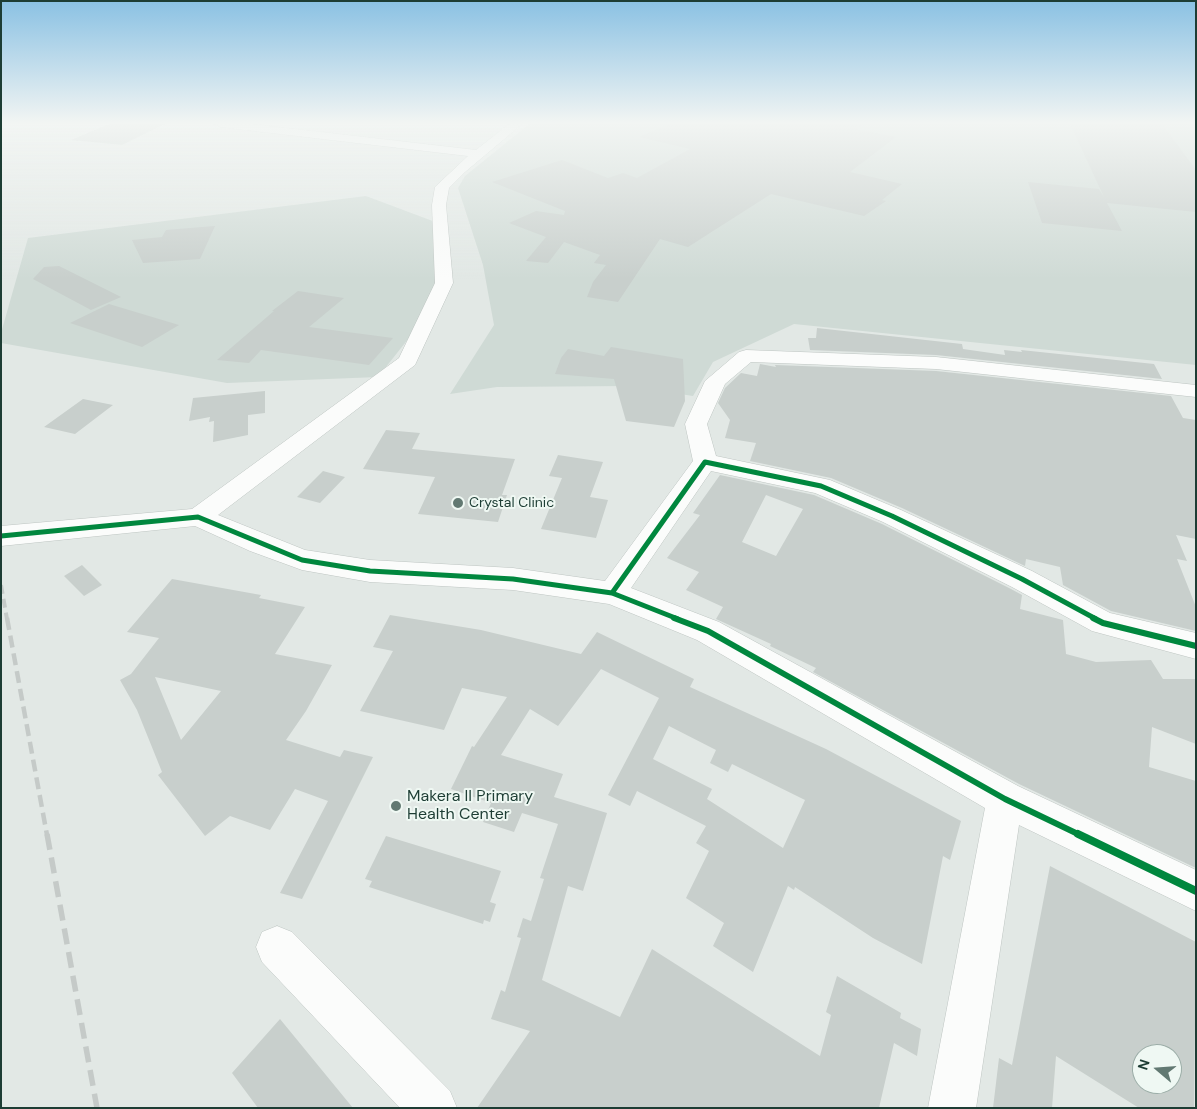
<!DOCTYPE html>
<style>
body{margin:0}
#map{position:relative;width:1197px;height:1109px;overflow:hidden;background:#e2e8e5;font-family:"DM Sans",sans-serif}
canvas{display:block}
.frame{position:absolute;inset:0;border:2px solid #1d3d34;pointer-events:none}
.north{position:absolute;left:1132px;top:1044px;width:50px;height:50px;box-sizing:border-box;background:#eff8f3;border:1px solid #9bada7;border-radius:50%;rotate:288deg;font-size:14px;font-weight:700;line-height:20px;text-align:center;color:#1d3d34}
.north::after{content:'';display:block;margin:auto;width:18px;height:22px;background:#627972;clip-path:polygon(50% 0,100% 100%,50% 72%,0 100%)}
</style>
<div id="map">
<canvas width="1197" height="1109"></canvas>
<div class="frame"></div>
<div class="north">N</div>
</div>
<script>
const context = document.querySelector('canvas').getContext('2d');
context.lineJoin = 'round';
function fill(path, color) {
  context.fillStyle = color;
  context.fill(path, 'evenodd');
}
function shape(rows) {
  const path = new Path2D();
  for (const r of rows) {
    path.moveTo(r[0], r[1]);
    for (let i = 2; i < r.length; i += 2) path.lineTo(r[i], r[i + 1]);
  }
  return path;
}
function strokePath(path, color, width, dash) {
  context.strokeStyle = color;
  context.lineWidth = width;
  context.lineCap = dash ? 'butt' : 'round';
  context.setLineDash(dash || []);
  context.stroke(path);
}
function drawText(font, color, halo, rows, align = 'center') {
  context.font = font + ' "DM Sans",sans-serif';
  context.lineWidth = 4;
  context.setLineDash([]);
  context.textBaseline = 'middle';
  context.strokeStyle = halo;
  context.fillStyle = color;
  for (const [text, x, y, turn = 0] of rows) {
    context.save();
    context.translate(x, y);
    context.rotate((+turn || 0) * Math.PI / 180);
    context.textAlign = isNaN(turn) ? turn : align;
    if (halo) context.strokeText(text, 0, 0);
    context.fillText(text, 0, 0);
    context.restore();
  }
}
const built = shape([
 [529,124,1196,124,1196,365,794,324,713,362,693,396,628,386,497,387,450,394,494,325,483,265,458,188,465,176],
 [366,196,438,223,451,285,378,377,227,383,1,343,1,333,28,238]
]);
const building = shape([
 [109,124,165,124,122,145,71,140],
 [669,124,864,124,856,129,896,137,850,172,902,184,882,200,886,201,864,216,771,194,688,247,660,239,618,302,587,297,593,282,606,265,594,263,600,255,564,242,548,263,526,261,546,237,509,223,536,211,564,215,565,211,492,182,562,160,608,178,623,173,637,178,690,149,639,137],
 [1070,124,1162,124,1196,170,1196,212,1107,203,1122,231,1042,223,1028,182,1099,189,1104,197],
 [215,226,200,259,143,263,132,240,162,237,166,230],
 [59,266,121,297,91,310,33,279,44,267],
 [298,291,344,298,309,327,393,338,369,365,261,350,249,363,217,360,274,311,272,311],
 [109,304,179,325,142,347,70,323],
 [817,328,962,344,963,349,1005,355,1004,350,1022,352,1021,350,1154,364,1162,379,936,355,810,350,808,338,816,338],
 [611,347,683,359,685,401,674,427,626,421,614,379,555,374,561,358,568,349,604,356],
 [760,364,776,367,775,365,936,371,1171,396,1183,418,1196,420,1196,539,1176,535,1187,561,1177,559,1196,607,1196,631,1111,611,1063,585,1060,567,1026,559,1025,566,902,508,831,478,750,461,756,443,725,438,730,420,718,403,725,388,741,373,757,376],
 [265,391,265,413,248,415,248,435,213,442,214,421,209,422,210,417,189,421,193,398],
 [83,399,113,405,75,434,44,427],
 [386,430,420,433,412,449,515,459,502,495,507,495,498,522,418,514,435,477,363,469],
 [558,455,603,462,590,497,608,500,596,538,541,529,562,478,549,476],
 [323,471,345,477,320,503,297,497],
 [720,475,814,495,882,524,1011,589,1022,595,1020,609,1063,620,1066,654,1096,662,1151,660,1163,679,1196,679,1196,744,1152,727,1149,767,1196,781,1196,868,1019,784,813,672,816,668,770,646,771,644,716,619,723,607,686,590,699,572,667,558,700,515,693,513],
 [766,495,803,509,776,556,742,542],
 [82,565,102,585,84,596,64,576],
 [172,579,261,595,259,598,305,607,275,654,332,665,306,711,286,740,340,757,344,750,373,757,302,899,280,893,328,801,295,789,270,830,230,816,205,836,158,775,162,772,137,710,120,680,131,674,159,638,127,632],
 [155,677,221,691,181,740],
 [390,615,481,630,581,654,597,632,694,679,690,687,826,749,961,821,950,860,943,856,922,964,873,938,795,887,794,890,788,886,753,972,713,946,724,923,686,898,709,851,696,843,706,826,637,791,630,806,608,795,659,698,601,669,558,726,530,709,501,755,563,774,554,797,607,813,583,891,568,886,542,980,620,1017,652,949,820,1056,831,1015,826,1012,837,976,901,1013,900,1018,921,1029,917,1056,894,1043,879,1108,477,1108,530,1031,491,1019,501,990,505,992,521,938,517,937,523,918,531,921,544,879,540,878,558,824,522,813,514,832,483,822,491,803,451,789,472,746,474,747,507,697,462,688,444,730,360,711,393,651,373,647],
 [669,726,716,750,710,763,728,772,732,764,805,800,783,848,707,799,712,789,653,759],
 [386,836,501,871,490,902,496,904,490,922,484,920,483,924,369,887,372,881,365,879],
 [1050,866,1196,942,1194,1108,1139,1108,1056,1056,1052,1108,993,1108,999,1058,1012,1065],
 [1142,1054,1172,1054,1172,1084,1142,1084],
 [280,1019,353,1108,258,1108,232,1073]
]);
const minor = shape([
 [214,124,252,124,476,150,509,124,522,124,465,172,449,188,446,205,453,283,415,365,218,515,305,550,370,560,513,568,605,581,693,461,685,424,705,381,739,352,746,350,936,357,1196,385,1196,397,936,369,751,362,725,384,707,424,716,456,830,480,901,510,1032,571,1110,613,1196,633,1196,659,1092,631,1012,587,883,522,815,493,711,471,631,588,719,622,1018,786,1196,870,1196,911,1019,825,976,1108,928,1108,985,808,697,640,609,604,513,590,370,582,302,570,250,551,195,526,1,546,1,526,192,509,399,358,435,283,432,205,435,187,468,156,220,127,214,124],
 [277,926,292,932,450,1091,457,1108,400,1108,262,962,256,947,262,932,277,926]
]);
const railFar2 = shape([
 [1,585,7,619]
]);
const railFar1 = shape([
 [7,618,47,835]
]);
const rail = shape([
 [47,834,97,1108]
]);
const cyclewayFar2 = shape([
 [1,536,198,517,302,560,370,571,513,579,612,593,678,619],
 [612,593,705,462,821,486,892,516,1022,579,1096,619]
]);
const cyclewayFar1 = shape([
 [674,618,708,631,1005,799,1080,835],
 [1093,618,1103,623,1196,646]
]);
const cycleway = shape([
 [1078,834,1196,891]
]);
const markers = [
 [458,503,6,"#627972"],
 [396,806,6,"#627972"]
];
const poiNames = [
 ["Crystal Clinic",469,503]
];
const nearPoinames = [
 ["Makera II Primary",407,797],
 ["Health Center",407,815]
];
fill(built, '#cfdad5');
fill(building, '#c8cfcc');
strokePath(minor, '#bec5c2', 1);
fill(minor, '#fbfcfb');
strokePath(railFar2, '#c5cac8', 4, [9, 5]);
strokePath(railFar1, '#c5cac8', 4.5, [12, 6]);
strokePath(rail, '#c5cac8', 5.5, [16, 8]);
strokePath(cyclewayFar2, '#00873e', 5);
strokePath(cyclewayFar1, '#00873e', 6);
strokePath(cycleway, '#00873e', 8);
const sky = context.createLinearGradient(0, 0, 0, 279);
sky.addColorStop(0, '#8ac1e3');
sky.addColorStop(0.44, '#f2f5f3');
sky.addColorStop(1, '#f2f5f300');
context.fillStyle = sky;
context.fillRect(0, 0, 1197, 279);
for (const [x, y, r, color] of markers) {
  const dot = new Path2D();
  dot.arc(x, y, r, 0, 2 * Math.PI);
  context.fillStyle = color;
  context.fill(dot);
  strokePath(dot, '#eff8f3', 2);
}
drawText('14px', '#1d3d34', '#eff8f3', poiNames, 'left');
drawText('16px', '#1d3d34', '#eff8f3', nearPoinames, 'left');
</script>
